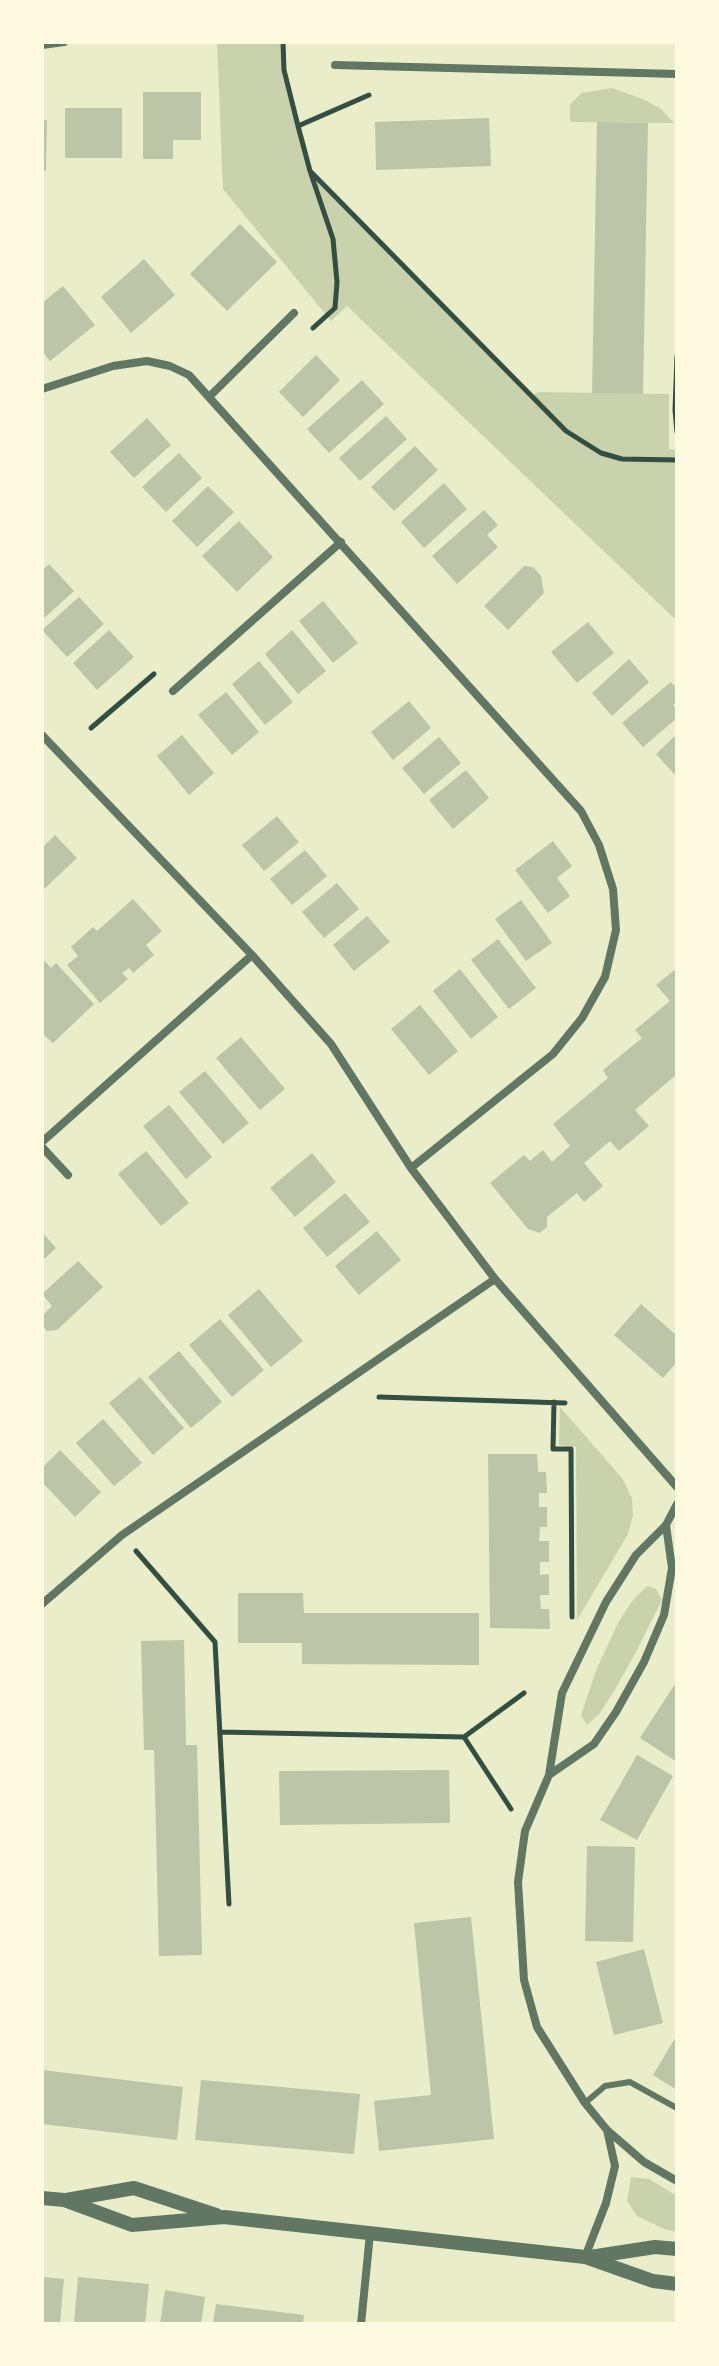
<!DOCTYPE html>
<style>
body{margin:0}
#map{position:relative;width:719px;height:2366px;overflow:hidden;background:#e9edc9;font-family:"DejaVu Sans",sans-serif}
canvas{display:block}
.frame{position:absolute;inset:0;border:44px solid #fefae0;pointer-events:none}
</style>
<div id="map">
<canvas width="719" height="2366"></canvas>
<div class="frame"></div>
</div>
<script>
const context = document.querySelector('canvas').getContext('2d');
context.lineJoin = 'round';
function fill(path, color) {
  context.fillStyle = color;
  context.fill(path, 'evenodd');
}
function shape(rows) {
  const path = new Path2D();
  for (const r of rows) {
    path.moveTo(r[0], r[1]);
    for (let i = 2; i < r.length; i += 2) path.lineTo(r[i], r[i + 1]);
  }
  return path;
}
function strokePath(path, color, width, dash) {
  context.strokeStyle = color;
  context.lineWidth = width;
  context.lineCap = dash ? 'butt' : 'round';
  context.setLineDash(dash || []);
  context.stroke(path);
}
const green = shape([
 [217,42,283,42,284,70,310,171,529,396,539,392,669,394,669,449,677,450,677,621,347,306,331,321,223,189],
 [612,88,645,100,661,109,674,123,570,122,570,105,581,93],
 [560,1407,622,1478,632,1498,633,1515,628,1534,577,1620,576,1447,559,1445],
 [647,1586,656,1589,662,1600,636,1652,614,1691,600,1713,587,1725,581,1715,597,1668,619,1621,633,1600],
 [631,2177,649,2179,677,2196,677,2232,664,2229,637,2216,627,2201]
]);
const building = shape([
 [143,92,201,92,201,140,173,140,173,159,143,159],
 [65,108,122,108,122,158,65,158],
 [489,118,491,166,376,170,375,122],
 [42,120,47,120,46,171,42,171],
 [597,122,648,123,643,394,592,393],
 [240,224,277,262,227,311,190,274],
 [144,259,175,295,131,333,101,297],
 [63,286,95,325,50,361,42,351,42,303],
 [316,355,340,380,303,417,279,392],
 [362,380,384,404,329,453,307,429],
 [386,416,407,439,360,481,339,458],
 [147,418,171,445,134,478,110,452],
 [415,446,438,470,394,511,371,487],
 [179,453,202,478,166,512,142,487],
 [444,483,467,509,424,548,401,522],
 [208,486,234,512,197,547,172,521],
 [484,510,498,525,487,535,498,547,457,584,432,556],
 [239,521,273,557,237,592,202,556],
 [49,564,74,591,42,620,42,571],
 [524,566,533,567,541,576,544,593,508,630,484,606],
 [79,597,104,624,67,657,42,630],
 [323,601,358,643,333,663,299,621],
 [588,622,614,653,577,683,551,652],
 [109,630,134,657,97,690,73,663],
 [292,630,326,671,298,694,265,654],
 [629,659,649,682,612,716,592,693],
 [259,661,293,702,265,725,232,684],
 [671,682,677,689,677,702,673,705,677,709,677,718,643,747,622,723],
 [226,692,259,732,232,755,198,715],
 [409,701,431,728,393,760,371,732],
 [677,734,677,777,656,754],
 [182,735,214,773,189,795,157,756],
 [439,737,461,763,424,794,402,768],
 [466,770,489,798,453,829,429,800],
 [277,816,299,842,264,871,242,845],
 [55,835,77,858,42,891,42,848],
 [553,841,572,866,557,878,570,896,548,913,515,870],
 [305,850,327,876,292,905,270,879],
 [337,883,359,909,324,938,302,912],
 [133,899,162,931,146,945,154,955,133,973,129,968,122,973,128,979,100,1003,67,965,78,956,71,947,93,927,97,931],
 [521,900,552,943,526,961,495,919],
 [367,916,390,942,354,971,333,945],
 [498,939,536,988,509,1009,471,960],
 [42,958,51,968,56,963,94,1004,53,1043,44,1035,42,1036],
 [677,968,677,1074,635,1110,649,1126,619,1151,610,1141,584,1163,603,1186,584,1202,577,1193,547,1217,547,1227,540,1233,528,1229,490,1183,524,1155,530,1161,543,1150,552,1162,570,1146,553,1124,608,1078,603,1070,642,1038,635,1030,670,1001,656,985],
 [460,969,498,1017,471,1039,433,991],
 [420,1005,458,1051,429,1075,391,1029],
 [241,1037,285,1089,260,1110,216,1058],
 [205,1071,249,1123,223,1144,179,1092],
 [169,1105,212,1157,186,1179,143,1126],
 [146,1151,189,1203,161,1226,118,1174],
 [312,1153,336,1182,295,1217,270,1188],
 [345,1193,370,1222,327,1257,303,1228],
 [377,1231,401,1260,359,1295,335,1266],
 [42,1232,56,1248,42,1261],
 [78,1261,103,1287,57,1330,47,1331,42,1324,42,1316,52,1306,42,1294],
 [259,1289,303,1341,271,1367,228,1315],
 [641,1304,677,1336,677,1362,663,1378,614,1335],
 [220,1319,264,1370,232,1397,189,1345],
 [179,1351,222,1402,191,1428,148,1377],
 [140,1377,184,1428,153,1455,109,1403],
 [103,1419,142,1463,114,1486,76,1443],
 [60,1450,101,1492,75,1517,42,1482,42,1468],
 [488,1454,537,1454,538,1472,546,1472,547,1493,539,1493,539,1507,547,1507,547,1527,540,1527,539,1541,549,1541,549,1562,540,1562,540,1575,549,1574,549,1595,540,1595,541,1609,549,1609,550,1629,490,1628],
 [238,1593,303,1593,304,1613,479,1613,479,1665,302,1664,302,1643,238,1643],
 [184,1640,186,1745,197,1745,202,1955,159,1956,154,1750,144,1750,141,1641],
 [677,1681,677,1762,640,1738],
 [637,1755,673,1776,637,1840,600,1820],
 [449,1770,450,1823,280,1825,279,1771],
 [587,1846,635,1847,633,1942,585,1941],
 [471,1917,494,2139,379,2151,374,2101,431,2095,414,1923],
 [644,1949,663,2023,614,2035,596,1962],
 [677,2035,677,2090,653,2075],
 [42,2070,183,2087,177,2140,42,2124],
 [201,2080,360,2094,354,2154,195,2140],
 [42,2277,64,2279,60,2324,42,2324],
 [78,2277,149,2284,145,2324,74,2324],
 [165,2290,205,2297,201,2324,160,2324],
 [216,2304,304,2315,303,2324,213,2324]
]);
const path = shape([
 [283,42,284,70,298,126],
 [310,171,298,126,369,95],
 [313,328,335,308,337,282,333,239,310,171,566,431,601,453,622,459,677,460],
 [677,356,675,410,677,432],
 [91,728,154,674],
 [379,1397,565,1403],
 [554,1402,553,1449,571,1449,572,1617],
 [136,1551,215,1642,229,1904],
 [220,1732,464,1737,524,1693],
 [464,1737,511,1809]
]);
const service = shape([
 [585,2103,605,2086,630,2082,677,2108]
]);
const minor = shape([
 [42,45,64,42],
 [335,65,677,74],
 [42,389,113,366,147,361,170,366,189,375,581,811,599,845,613,889,616,930,605,977,582,1018,553,1054,411,1168],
 [210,396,294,313],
 [173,691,341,542],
 [42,735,252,955,331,1044,411,1168,495,1279,677,1487],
 [42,1142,252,955],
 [42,1147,68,1175],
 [42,1604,122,1535,495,1279],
 [549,1775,594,1744,616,1712,644,1662,664,1615,672,1568,666,1525],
 [607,2130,644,2162,677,2181],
 [585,2257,606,2203,615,2166,607,2130,585,2103,537,2027,524,1980,518,1882,525,1831,549,1775,562,1693,606,1602,636,1555,666,1525,677,1504],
 [361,2324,370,2234]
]);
const tertiary = shape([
 [42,2198,64,2200,132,2225,224,2217,585,2257,653,2281,677,2284],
 [66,2200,134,2188,216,2215],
 [590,2257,655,2247,677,2249]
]);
fill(green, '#cad2ad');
fill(building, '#bcc5a7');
strokePath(path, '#344e41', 5);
strokePath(service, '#617663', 6);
strokePath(minor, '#617663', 8);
strokePath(tertiary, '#617663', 14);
</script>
